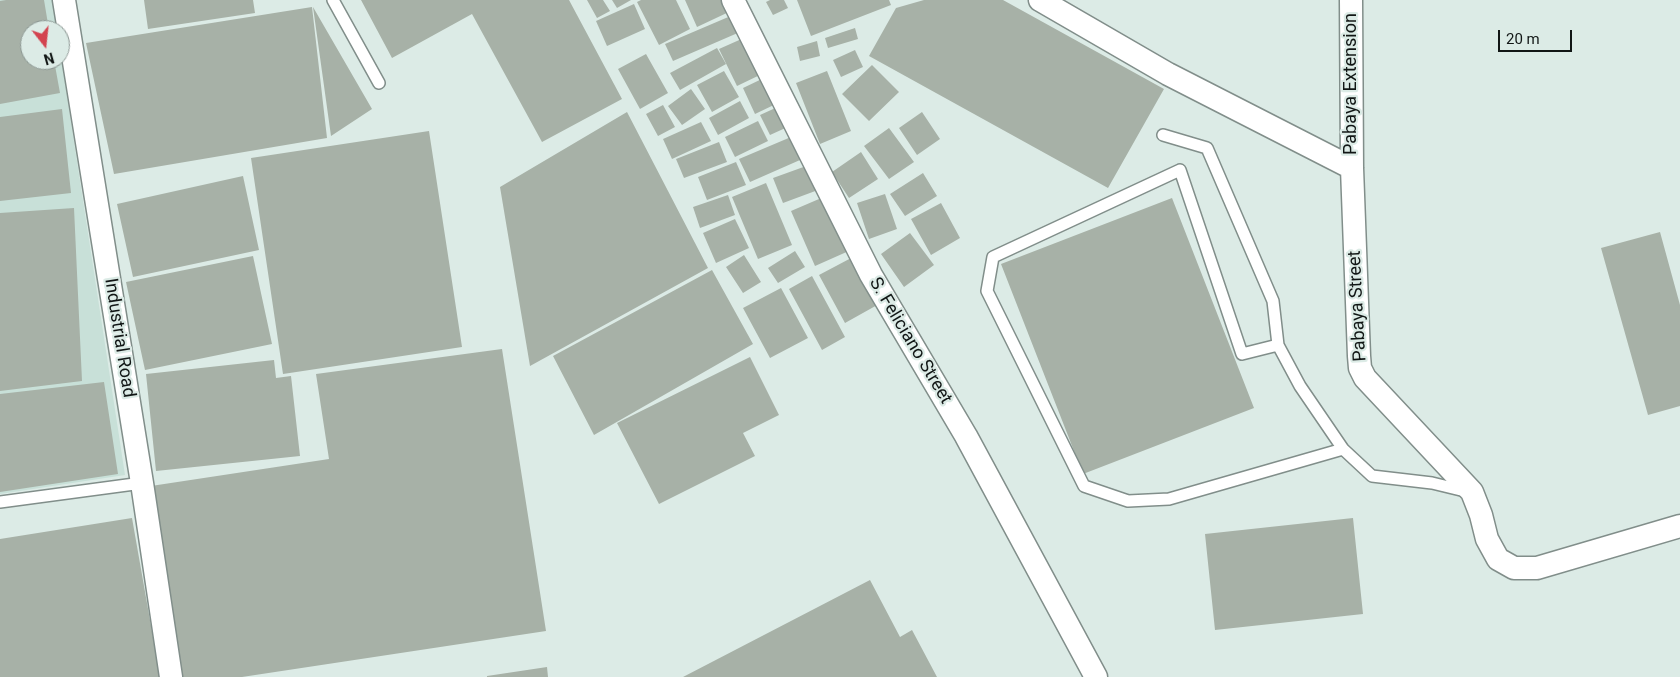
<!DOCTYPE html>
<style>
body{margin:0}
#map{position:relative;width:1680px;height:677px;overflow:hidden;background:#dcebe6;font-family:Roboto,sans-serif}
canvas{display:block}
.north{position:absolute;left:20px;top:20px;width:50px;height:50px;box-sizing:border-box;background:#dcebe6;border:1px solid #8b9692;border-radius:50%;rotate:164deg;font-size:14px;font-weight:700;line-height:20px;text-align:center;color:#111615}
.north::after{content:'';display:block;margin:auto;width:18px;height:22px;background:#d3434f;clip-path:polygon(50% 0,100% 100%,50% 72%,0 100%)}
.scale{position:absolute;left:1498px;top:30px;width:74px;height:22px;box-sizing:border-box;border:2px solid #111615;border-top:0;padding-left:6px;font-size:15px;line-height:18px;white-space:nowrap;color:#111615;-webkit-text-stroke:4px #dcebe6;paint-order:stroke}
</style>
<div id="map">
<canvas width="1680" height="677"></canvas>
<div class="north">N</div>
<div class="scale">20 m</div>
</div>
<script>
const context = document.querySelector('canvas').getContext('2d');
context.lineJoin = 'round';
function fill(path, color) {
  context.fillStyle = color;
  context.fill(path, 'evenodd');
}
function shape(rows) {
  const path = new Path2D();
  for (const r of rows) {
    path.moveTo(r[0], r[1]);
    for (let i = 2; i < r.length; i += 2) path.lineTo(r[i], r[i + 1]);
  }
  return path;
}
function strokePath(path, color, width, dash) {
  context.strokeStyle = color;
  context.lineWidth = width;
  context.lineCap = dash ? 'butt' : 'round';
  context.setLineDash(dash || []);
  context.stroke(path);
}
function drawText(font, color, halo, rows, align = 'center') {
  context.font = font + ' Roboto,sans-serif';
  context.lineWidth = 4.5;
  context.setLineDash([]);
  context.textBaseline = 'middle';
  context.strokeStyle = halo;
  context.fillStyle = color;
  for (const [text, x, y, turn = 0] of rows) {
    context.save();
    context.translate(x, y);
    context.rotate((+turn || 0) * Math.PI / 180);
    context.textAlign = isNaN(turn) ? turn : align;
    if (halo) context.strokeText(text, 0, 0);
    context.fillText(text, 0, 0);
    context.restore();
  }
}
const built = shape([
 [0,0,52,0,57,30,30,30,30,60,60,60,60,50,125,475,0,494]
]);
const building = shape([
 [6,0,44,0,49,30,30,30,30,60,54,60,60,93,0,104,0,1],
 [144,0,253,0,255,13,148,29],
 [361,0,569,0,622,99,542,142,472,14,392,58],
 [587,0,603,0,610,11,597,18],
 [612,0,631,0,617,8],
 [641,0,676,0,690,29,659,45,637,2],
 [685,0,726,0,731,11,697,27],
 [770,0,784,0,788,8,773,15,766,2],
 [797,0,889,0,891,5,811,36],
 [924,0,1003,0,1164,89,1108,188,869,56,896,8],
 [634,4,645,29,607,46,596,21],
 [312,7,327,138,114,174,86,43],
 [313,7,372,109,331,136],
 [733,15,740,32,673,61,665,44],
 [855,28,858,39,828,48,825,38],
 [746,37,764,73,737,86,719,49],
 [817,41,820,56,800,61,797,47],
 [717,48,726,64,680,90,670,73],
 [855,50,863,67,841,77,833,60],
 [646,54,668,93,640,109,618,69],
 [872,65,899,92,869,121,842,94],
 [724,71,739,97,712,112,697,85],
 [827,71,851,131,820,144,796,83],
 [766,77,778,103,755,114,743,88],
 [691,89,705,109,682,125,668,106],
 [740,101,749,118,718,135,709,118],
 [663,105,675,127,658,136,646,114],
 [782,105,792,125,770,135,760,115],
 [62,109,71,193,0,201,0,117],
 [627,112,708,268,530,366,500,187],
 [922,112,940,139,917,155,899,128],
 [758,121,768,141,735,157,725,137],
 [701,122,711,141,672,159,663,139],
 [889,128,914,162,889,179,864,146],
 [429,131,462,347,283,374,251,158],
 [791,137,800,160,750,182,739,159],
 [719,142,727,162,684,178,676,159],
 [861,152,878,179,849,198,832,172],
 [736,162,746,185,707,200,698,177],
 [809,165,818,190,783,203,773,178],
 [923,173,937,196,905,216,890,194],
 [243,176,259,250,133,277,117,204],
 [766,183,792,245,758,259,732,197],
 [885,194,897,229,869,239,857,203],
 [728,195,735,215,700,228,693,207],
 [826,196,851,250,815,266,791,211],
 [1172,198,1254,408,1083,474,1001,264],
 [941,203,960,238,931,255,911,219],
 [74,208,82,381,0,391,0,213],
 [735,219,749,248,716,263,703,233],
 [1660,232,1680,305,1680,406,1648,415,1601,248],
 [910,233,934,265,904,287,881,254],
 [795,251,805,267,778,283,768,268],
 [744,255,761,282,743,293,726,267],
 [253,256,272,344,145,370,126,282],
 [853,257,879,304,845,323,819,275],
 [712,270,753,344,594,435,553,356],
 [812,276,845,337,822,350,789,289],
 [781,288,808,338,770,358,743,308],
 [502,349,546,631,242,677,180,677,151,486,329,459,316,374],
 [750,357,779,415,743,433,755,456,659,504,617,423],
 [274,360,276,378,291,376,300,456,156,471,146,374],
 [104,382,118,474,0,492,0,394],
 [132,518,160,677,0,677,0,539],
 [1353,518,1363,614,1215,630,1205,534],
 [870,580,900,637,912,630,937,677,683,677],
 [547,667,548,677,487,677,487,676]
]);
const lane = shape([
 [333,0,379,83],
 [1163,135,1207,148,1273,301,1278,345,1300,386,1343,449,1372,476,1432,483,1465,491],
 [1278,345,1242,354,1180,170,993,257,987,291,1084,486,1128,501,1169,499,1343,449],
 [0,502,142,483]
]);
const street = shape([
 [64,0,142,483,171,677],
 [733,0,871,275,966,436,1096,677],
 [1040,0,1168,74,1352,168],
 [1351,0,1352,168,1359,356,1360,368,1365,378,1472,492,1481,515,1487,539,1498,559,1514,568,1537,568,1680,526]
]);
const streetNames = [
 ["Pabaya Extension",1351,84,-90],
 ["Pabaya Street",1358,306,-93],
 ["Industrial Road",119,338,81],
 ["S. Feliciano Street",910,341,59]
];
fill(built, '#c8e0d8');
fill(building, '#a7b1a7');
strokePath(lane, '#818e8a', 14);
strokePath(street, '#818e8a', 25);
strokePath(lane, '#fff', 11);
strokePath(street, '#fff', 22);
drawText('18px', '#111615', '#dcebe6', streetNames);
</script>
